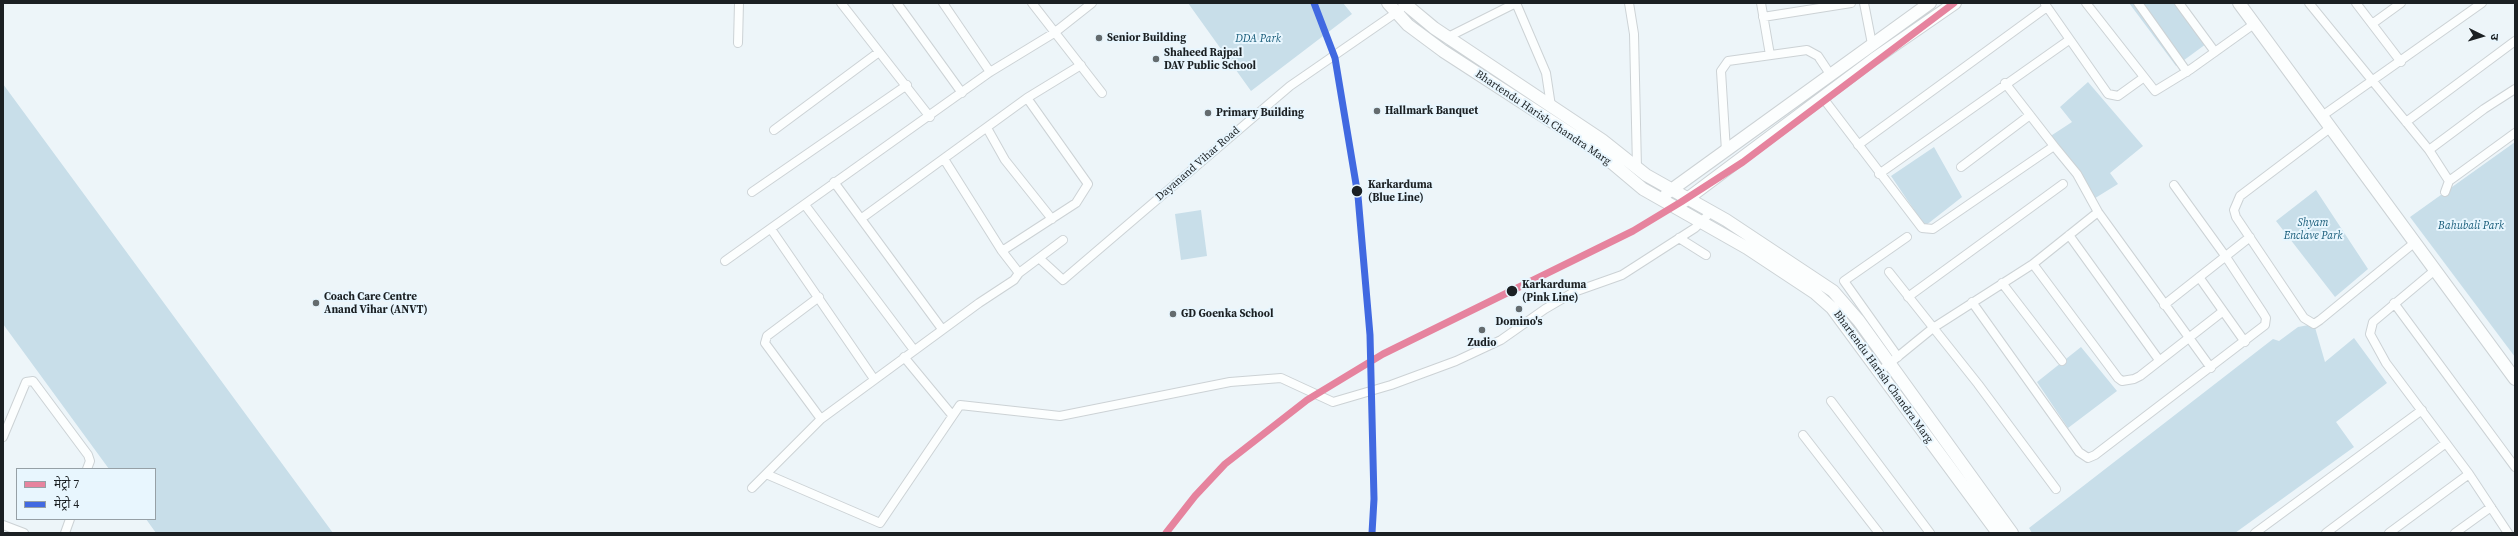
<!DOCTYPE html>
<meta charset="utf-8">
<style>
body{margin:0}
#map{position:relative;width:2518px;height:536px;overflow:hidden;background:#edf5f9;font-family:"Source Serif 4","Noto Sans Devanagari",serif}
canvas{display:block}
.frame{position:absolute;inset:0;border:4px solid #1b2023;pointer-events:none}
.legend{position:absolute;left:16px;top:468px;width:140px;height:52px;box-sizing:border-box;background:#e8f6fe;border:1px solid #96a0a6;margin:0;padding:5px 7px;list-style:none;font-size:12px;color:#1b2023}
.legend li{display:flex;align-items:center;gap:8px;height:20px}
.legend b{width:20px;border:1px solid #96a0a6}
.north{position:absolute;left:2462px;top:16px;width:40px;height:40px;-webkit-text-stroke:3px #e8f6fe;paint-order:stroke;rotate:95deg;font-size:11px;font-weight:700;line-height:16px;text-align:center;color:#1b2023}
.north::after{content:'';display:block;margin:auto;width:14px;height:18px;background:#1b2023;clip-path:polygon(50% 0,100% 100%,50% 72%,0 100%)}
</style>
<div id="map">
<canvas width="2518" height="536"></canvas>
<div class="frame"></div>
<ul class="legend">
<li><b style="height:5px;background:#e6839e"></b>मेट्रो 7</li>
<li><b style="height:5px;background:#4169e1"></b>मेट्रो 4</li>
</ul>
<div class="north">उ</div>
</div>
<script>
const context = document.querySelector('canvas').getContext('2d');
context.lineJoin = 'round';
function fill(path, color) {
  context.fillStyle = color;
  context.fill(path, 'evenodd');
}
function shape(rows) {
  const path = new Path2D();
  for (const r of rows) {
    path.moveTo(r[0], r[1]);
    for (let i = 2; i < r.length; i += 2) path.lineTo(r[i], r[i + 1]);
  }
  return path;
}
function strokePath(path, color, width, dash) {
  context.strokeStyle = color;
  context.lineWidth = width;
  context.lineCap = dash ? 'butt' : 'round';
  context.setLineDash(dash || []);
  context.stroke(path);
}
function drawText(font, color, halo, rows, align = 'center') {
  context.font = font + ' "Source Serif 4",serif';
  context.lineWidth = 4;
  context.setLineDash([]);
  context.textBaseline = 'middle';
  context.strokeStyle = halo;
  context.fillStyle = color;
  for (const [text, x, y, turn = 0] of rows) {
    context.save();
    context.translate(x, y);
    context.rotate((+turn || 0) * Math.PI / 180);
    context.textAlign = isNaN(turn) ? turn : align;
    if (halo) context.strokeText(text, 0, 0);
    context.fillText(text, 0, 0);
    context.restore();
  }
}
const green = shape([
 [1188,3,1343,3,1352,14,1251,91],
 [2129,3,2174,3,2206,44,2176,66],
 [2088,82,2143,146,2110,173,2118,184,2092,200,2046,139,2072,122,2060,107],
 [3,84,333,533,156,533,146,519,155,519,155,469,109,469,3,324],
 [2515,142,2515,357,2410,217],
 [1934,147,1962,197,1925,226,1891,176],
 [2316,190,2368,269,2335,297,2276,221],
 [1201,210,1207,256,1181,260,1175,214],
 [2314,324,2325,362,2354,338,2387,383,2336,422,2354,447,2235,533,2032,533,2029,528,2273,339,2279,341,2298,327],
 [2081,347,2117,391,2068,428,2037,382]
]);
const street = shape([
 [841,3,930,117],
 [897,3,962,93],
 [943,3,990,72],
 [1032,3,1102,93],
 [1629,3,1634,34,1637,168],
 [1761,3,1770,55],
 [1864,3,1872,44],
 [2086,3,2155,91,2191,69,2254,24],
 [2138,3,2187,72],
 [2179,3,2215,52],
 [2309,3,2429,150,2449,181,2445,192],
 [2356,3,2401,62],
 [2045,4,2108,94,2118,96,2143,78],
 [1763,17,1851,3],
 [2372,24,2401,3],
 [1448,37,1516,3,1546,73,1551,106],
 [738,43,739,3],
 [1823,98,1922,228,1933,229,2054,146,2005,83],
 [2322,116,2482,3],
 [2406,122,2515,41],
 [987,128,1005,160,1052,219],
 [2330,128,2240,196,2234,210,2236,217,2304,318,2314,324,2320,320,2414,243],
 [774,130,879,52],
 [1858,145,2047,7],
 [2054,146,2077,174,2098,212,2211,368],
 [2429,150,2484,109,2515,89],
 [1726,151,1721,71,1728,61,1807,50,1818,56,1830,74],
 [1961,167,2030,115],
 [1879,174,2069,40],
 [2449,181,2515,133],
 [834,182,942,329],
 [752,192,907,85],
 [805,205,914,350],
 [862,218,1027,98,1081,65],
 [771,229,874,379],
 [2069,235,2159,360],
 [1679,238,1706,255],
 [1002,251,1076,203,1088,184,1027,98],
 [1039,258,1063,280,1290,86,1400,10],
 [725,261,990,72,1054,33,1092,3],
 [2033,264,2118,378,2122,381,2134,379,2140,376,2222,312],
 [2435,270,2373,322,2370,334,2386,363,2469,474,2508,533],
 [1889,272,1978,384,2056,489],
 [1019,273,1063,240],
 [2199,277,2245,342],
 [2002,283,2062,361],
 [819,297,767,336,765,343,821,419],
 [1908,297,2063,184],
 [1972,302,2079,452,2088,458,2095,455,2265,325,2266,318,2263,313,2226,257,2174,185],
 [2394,303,2515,467],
 [2164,305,2250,237],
 [904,357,952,415],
 [1898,357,1844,281,1907,237],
 [1879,372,1933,328,2033,264,2098,212],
 [1831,401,1930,533],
 [1803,435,1879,533],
 [3,437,26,382,33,381,88,455,90,461,87,469],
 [766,474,821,419,979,303,1014,280,1019,273,1002,251,944,159],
 [752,488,766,474,880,523,960,405,1060,416,1230,382,1281,378,1333,402,1391,385,1456,361,1501,340,1545,309,1574,292,1622,275,1695,228,1711,212],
 [3,525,24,533],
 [65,533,70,519],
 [2255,533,2422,410],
 [2326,533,2446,443],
 [2389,533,2469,474],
 [2455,533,2491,507]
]);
const secondary = shape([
 [1388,3,1408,25,1443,51,1599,152,1643,189,1747,248,1815,293,1832,308,1998,533],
 [1404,3,1434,28,1602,140,1646,175,1726,220,1833,291,1859,321,2012,533],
 [2239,3,2515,379],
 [1667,193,1930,3],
 [1683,202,1874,59,1955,3]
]);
const metro1 = shape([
 [1166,533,1195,496,1225,464,1307,400,1383,354,1633,231,1681,202,1743,162,1954,3]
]);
const metro2 = shape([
 [1314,3,1335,58,1358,196,1370,335,1374,499,1372,533]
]);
const markers = [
 [1099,38,4,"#646b6e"],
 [1156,59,4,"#646b6e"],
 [1377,111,4,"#646b6e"],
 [1208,113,4,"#646b6e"],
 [1357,191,6,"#1b2023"],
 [1512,291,6,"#1b2023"],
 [316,303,4,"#646b6e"],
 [1519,309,4,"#646b6e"],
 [1173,314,4,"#646b6e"],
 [1482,330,4,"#646b6e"]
];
const poiNames = [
 ["Senior Building",1107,38],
 ["Shaheed Rajpal",1164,53],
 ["DAV Public School",1164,66],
 ["Hallmark Banquet",1385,111],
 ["Primary Building",1216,113],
 ["Coach Care Centre",324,297],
 ["Anand Vihar (ANVT)",324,310],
 ["GD Goenka School",1181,314],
 ["Domino's",1519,322,"center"],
 ["Zudio",1482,343,"center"]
];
const parkNames = [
 ["DDA Park",1258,39],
 ["Shyam",2313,223],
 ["Enclave Park",2313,236],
 ["Bahubali Park",2471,226]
];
const streetNames = [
 ["Bhartendu Harish Chandra Marg",1543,118,34],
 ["Dayanand Vihar Road",1198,164,-41],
 ["Bhartendu Harish Chandra Marg",1883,377,54]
];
const stopNames = [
 ["Karkarduma",1368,185],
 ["(Blue Line)",1368,198],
 ["Karkarduma",1522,285],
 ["(Pink Line)",1522,298]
];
fill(green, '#c8dee9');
strokePath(street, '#ccd2d5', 10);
strokePath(secondary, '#ccd2d5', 14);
strokePath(street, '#fcfefe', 8);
strokePath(secondary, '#fcfefe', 12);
strokePath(metro1, '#e6839e', 7);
strokePath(metro2, '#4169e1', 7);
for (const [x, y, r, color] of markers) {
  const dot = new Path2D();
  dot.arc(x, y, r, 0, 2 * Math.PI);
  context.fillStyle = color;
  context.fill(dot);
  strokePath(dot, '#e8f6fe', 1.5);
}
drawText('bold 11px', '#1b2023', '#e8f6fe', poiNames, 'left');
drawText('italic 11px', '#185c79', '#e8f6fe', parkNames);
drawText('11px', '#1b2023', '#e8f6fe', streetNames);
drawText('bold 11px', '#1b2023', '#e8f6fe', stopNames, 'left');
</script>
